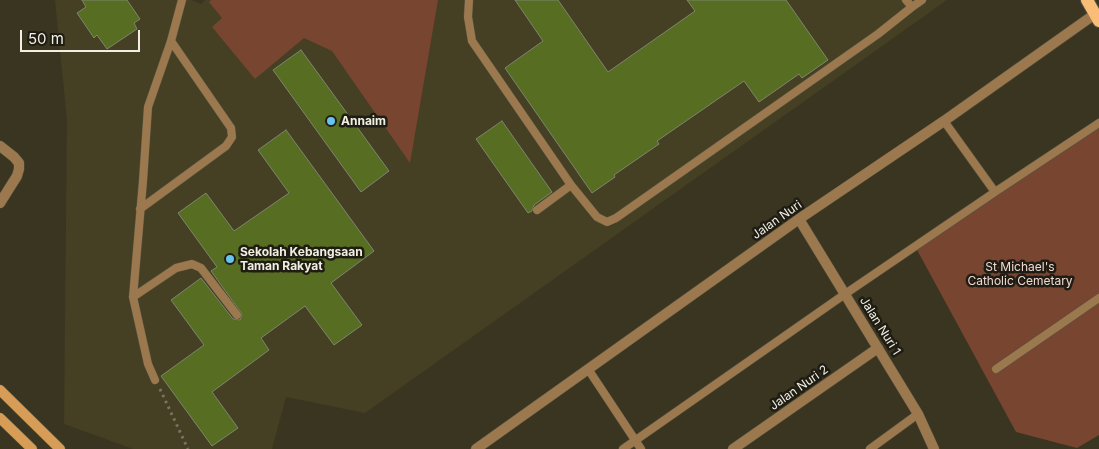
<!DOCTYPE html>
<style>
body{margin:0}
#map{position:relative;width:1099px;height:449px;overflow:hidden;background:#3a3521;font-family:Inter,sans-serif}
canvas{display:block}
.scale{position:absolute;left:20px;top:30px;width:120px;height:22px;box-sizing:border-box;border:2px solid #f1efe2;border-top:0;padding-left:6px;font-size:15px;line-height:18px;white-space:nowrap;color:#f1efe2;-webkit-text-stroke:4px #1f1c13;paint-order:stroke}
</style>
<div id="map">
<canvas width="1099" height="449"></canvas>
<div class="scale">50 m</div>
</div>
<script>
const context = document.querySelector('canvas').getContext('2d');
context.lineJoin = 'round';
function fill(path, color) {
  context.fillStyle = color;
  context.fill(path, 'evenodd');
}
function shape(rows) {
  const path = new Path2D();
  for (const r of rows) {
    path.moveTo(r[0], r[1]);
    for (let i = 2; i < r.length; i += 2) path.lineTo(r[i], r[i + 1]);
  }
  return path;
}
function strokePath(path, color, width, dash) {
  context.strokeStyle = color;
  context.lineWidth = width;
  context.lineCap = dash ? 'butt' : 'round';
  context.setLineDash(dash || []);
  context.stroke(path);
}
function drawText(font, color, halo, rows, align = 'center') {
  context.font = font + ' Inter,sans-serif';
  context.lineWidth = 5;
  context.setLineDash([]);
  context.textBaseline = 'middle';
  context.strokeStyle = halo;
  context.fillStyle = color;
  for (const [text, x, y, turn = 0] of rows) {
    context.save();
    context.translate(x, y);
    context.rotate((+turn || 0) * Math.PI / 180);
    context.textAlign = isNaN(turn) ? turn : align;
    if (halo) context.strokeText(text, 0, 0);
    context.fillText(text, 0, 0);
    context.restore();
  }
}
const built = shape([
 [55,0,191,0,201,4,205,0,947,0,365,413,286,397,272,449,133,449,64,424,67,120]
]);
const green = shape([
 [211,0,438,0,410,163,332,51,304,38,255,79,212,27,222,18,209,2],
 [1099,127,1099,435,1077,448,1016,432,916,248]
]);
const building = shape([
 [82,0,127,0,140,19,134,23,137,29,107,49,97,35,94,38,77,13,86,7,82,0],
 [515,0,558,0,608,72,695,11,687,0,786,0,828,60,802,78,799,74,759,102,744,81,657,141,659,144,614,175,615,177,592,193,505,68,543,41,515,0],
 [301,50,389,171,361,192,273,70,301,50],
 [502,121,552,192,534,205,532,211,528,213,476,139,502,121],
 [286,130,374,251,331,283,362,325,334,345,305,306,261,338,269,350,212,392,238,428,212,446,161,376,204,345,171,300,201,278,233,319,240,320,242,314,211,271,217,267,178,213,206,193,234,231,289,193,258,150,286,130]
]);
const path = shape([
 [160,389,188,449]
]);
const lane = shape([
 [469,0,468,17,472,41,571,185,597,217,607,222,616,218,878,34,912,7],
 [906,0,912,7,922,0],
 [944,121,995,192,1099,123],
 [140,209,226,146,232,137,231,128,171,41],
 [537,210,571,185],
 [133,297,176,268,192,264,201,268,237,315],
 [588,369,641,449],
 [996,369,1099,298],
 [155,380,148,364,133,297,143,181,148,107,171,41,182,0],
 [623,449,845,294,995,192],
 [870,449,918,414]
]);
const street = shape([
 [0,146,14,157,19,163,19,169,17,176,0,203],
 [799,219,918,414,934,449],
 [476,449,799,219,944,121,1095,14],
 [733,449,878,348]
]);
const secondary = shape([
 [0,390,60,449],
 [0,418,32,449]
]);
const primary = shape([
 [1087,0,1099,21]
]);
const markers = [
 [331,121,5,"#69c3f1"],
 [230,259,5,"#69c3f1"]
];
const poiNames = [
 ["Annaim",341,121],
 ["Sekolah Kebangsaan",240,252],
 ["Taman Rakyat",240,266]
];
const streetNames = [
 ["Jalan Nuri",777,220,-35],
 ["Jalan Nuri 1",880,326,58],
 ["Jalan Nuri 2",799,388,-35]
];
const parkNames = [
 ["St Michael's",1020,267],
 ["Catholic Cemetary",1020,281]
];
fill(built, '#453f23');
fill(green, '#784530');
fill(building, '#576d21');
strokePath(building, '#7d8670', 1);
strokePath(lane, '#575340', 9);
strokePath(street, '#575340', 11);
strokePath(secondary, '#575340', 11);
strokePath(primary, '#575340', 14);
strokePath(path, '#787462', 3, [2.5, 4]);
strokePath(lane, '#9c784e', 8);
strokePath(street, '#9c784e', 10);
strokePath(secondary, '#d79d56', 10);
strokePath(primary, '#f9bd77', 12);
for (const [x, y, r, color] of markers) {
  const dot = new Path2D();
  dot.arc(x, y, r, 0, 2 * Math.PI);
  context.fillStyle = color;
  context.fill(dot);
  strokePath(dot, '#1f1c13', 2);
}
drawText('bold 12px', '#f1efe2', '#1f1c13', poiNames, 'left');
drawText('12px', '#f1efe2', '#1f1c13', streetNames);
drawText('12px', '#f0dad2', '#1f1c13', parkNames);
</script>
